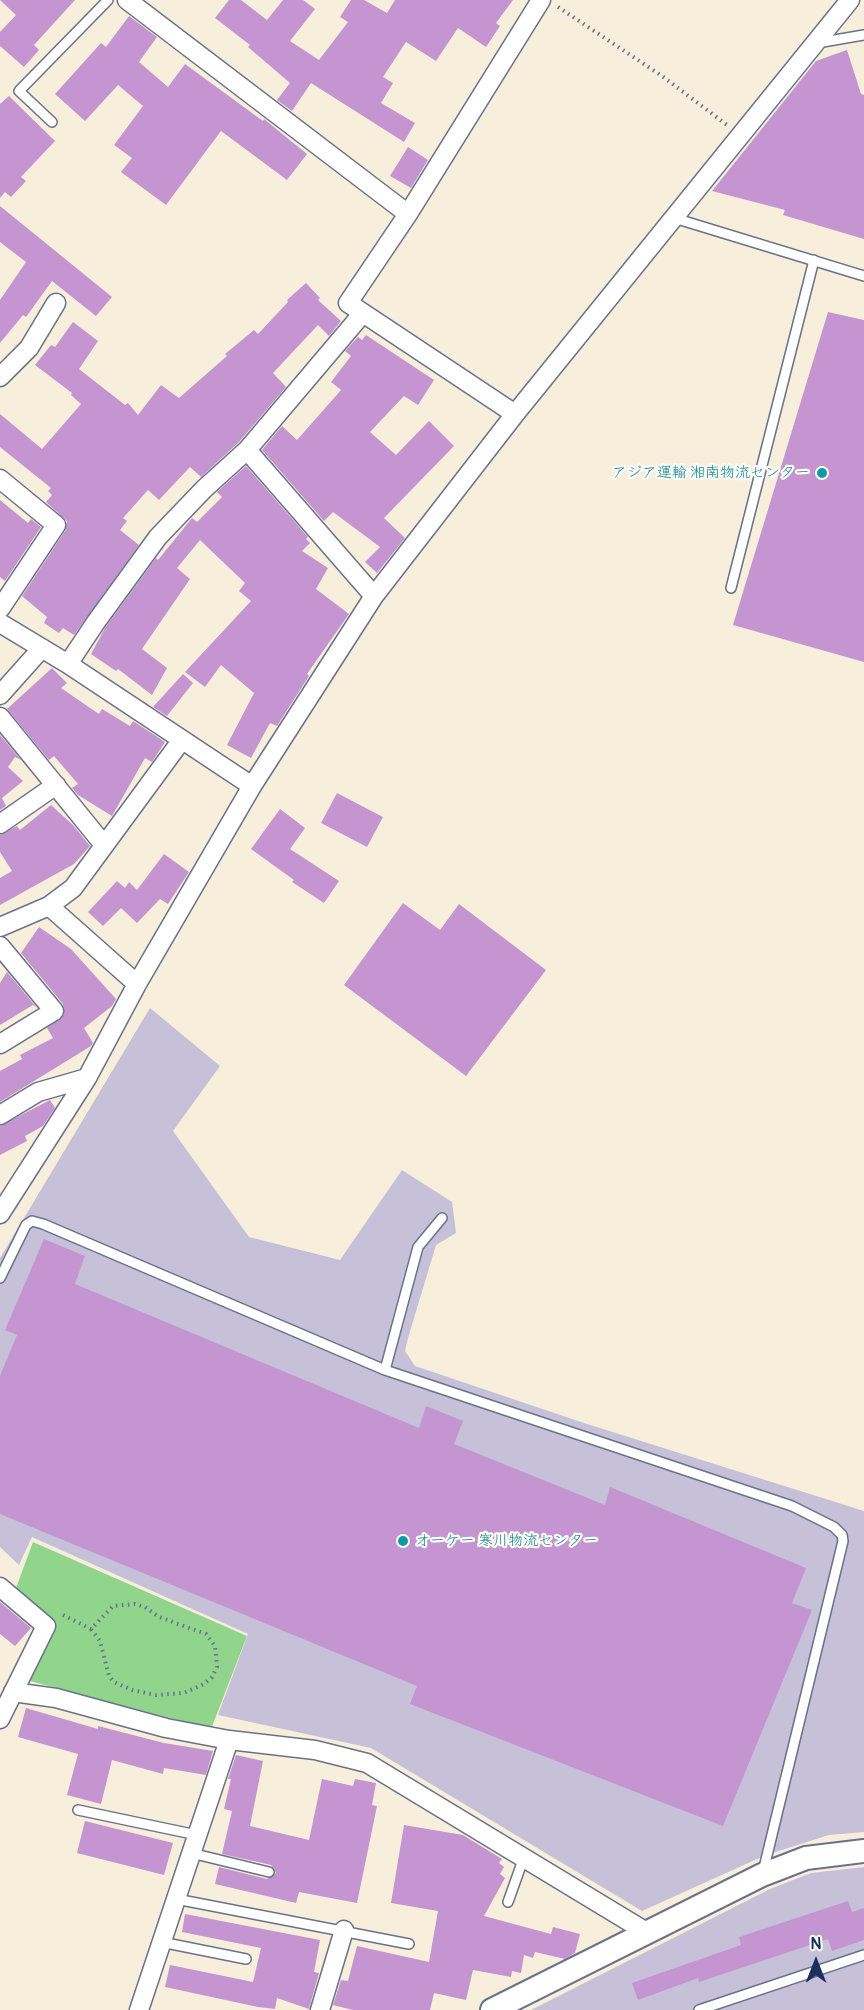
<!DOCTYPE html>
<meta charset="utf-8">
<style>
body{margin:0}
#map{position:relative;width:864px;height:2010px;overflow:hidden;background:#f7eedc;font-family:Pangolin,sans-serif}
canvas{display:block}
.north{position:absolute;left:786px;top:1932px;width:60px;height:60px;-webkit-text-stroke:4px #fdfcf7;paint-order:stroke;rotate:0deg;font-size:16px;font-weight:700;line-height:24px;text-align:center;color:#1b2f5e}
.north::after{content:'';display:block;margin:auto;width:21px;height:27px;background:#1b2f5e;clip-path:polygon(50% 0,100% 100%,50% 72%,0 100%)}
</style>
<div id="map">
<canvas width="864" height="2010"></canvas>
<div class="north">N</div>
</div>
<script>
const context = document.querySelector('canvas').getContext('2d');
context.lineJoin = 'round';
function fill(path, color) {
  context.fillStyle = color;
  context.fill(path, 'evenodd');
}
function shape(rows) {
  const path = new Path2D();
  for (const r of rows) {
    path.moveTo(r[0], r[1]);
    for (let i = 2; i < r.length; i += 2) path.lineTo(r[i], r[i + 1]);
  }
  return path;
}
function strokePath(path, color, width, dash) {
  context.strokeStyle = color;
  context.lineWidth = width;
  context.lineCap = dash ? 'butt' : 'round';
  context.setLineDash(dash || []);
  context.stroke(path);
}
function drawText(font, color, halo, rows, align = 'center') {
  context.font = font + ' Pangolin,"Klee One",sans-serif';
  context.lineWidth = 4.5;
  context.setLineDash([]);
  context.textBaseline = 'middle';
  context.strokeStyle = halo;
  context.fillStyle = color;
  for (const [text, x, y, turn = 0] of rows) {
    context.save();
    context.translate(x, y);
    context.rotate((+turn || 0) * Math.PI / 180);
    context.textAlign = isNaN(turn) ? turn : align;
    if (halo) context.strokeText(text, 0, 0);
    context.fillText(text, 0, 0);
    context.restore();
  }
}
const industrial = shape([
 [150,1008,220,1066,173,1131,249,1237,340,1260,402,1170,452,1202,456,1233,436,1245,408,1338,405,1351,415,1366,587,1424,864,1511,864,1832,829,1835,766,1855,642,1911,371,1748,218,1715,248,1634,32,1537,19,1565,0,1547,0,1258],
 [864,1867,864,2010,531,2010,770,1889,811,1873]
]);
const green = shape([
 [33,1542,247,1636,211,1729,30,1681,54,1620,16,1588]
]);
const building = shape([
 [0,0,75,0,34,45,39,50,24,67,0,46,0,32,16,15],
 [229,0,241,0,267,20,283,0,303,0,315,9,290,41,319,60,348,22,340,17,351,0,364,0,387,13,395,0,513,0,496,23,500,26,486,47,458,28,436,61,406,42,383,77,393,83,381,103,415,123,404,142,311,83,292,111,277,100,290,83,248,47,250,45,215,18],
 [129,16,157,37,139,62,168,87,185,64,263,121,264,119,307,154,287,180,221,131,166,205,121,172,132,158,114,145,143,106,118,85,85,121,55,94,101,43,106,47],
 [847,50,861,94,864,95,864,239,783,215,785,210,712,191,816,61],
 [9,96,55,141,21,177,26,181,11,197,5,192,0,198,0,104],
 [408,147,428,160,411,188,390,176],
 [0,206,112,297,96,316,52,281,26,317,23,315,0,343,0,300,26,262,0,242],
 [306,283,320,298,318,300,341,321,329,336,318,325,273,373,286,387,239,442,201,477,190,467,159,500,148,490,123,518,127,521,120,530,139,545,74,635,63,628,59,633,44,623,47,617,22,596,65,531,67,521,46,502,52,495,48,491,51,488,0,447,0,414,42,449,81,404,71,395,72,393,35,365,51,345,55,347,73,322,98,341,79,369,125,405,128,403,138,415,161,385,179,398,227,356,225,354,254,330,258,334,288,302,287,300],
 [828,312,864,320,864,662,733,625],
 [366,335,434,380,418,405,404,396,370,432,396,455,429,421,454,446,384,518,405,538,377,573,365,562,380,547,333,512,324,521,262,450,282,426,297,440,341,390,331,382,351,356,345,351,358,337,362,340],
 [246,466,308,537,306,539,310,543,302,551,328,568,316,589,349,614,307,674,309,676,277,726,270,723,251,758,227,745,254,693,221,665,205,687,185,672,251,601,239,591,245,583,200,540,177,568,190,579,142,649,167,668,152,695,118,669,116,671,91,654,105,628,156,558,158,560,192,518,197,522,222,497,217,492],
 [0,500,28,523,31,519,41,527,5,581,0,577],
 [52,668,67,683,61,688,99,714,102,709,130,726,133,721,165,742,152,762,145,758,112,816,78,795,72,788,78,784,54,756,49,760,7,709],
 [183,674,193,683,167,716,153,707],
 [0,735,21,760,15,757,8,767,23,781,2,798,6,806,0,810],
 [337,793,383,817,367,847,321,823],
 [51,805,73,825,90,846,74,864,0,905,0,878,12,871,0,852,0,835,17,826,20,830],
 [280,809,305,828,290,849,339,881,324,903,292,882,294,880,251,849],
 [164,854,189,872,168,904,160,899,137,923,121,908,103,926,88,912,117,881,125,888,129,882,137,890],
 [403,903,440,930,459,904,546,970,466,1076,344,985],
 [39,927,71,949,116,999,112,1006,84,1028,93,1043,91,1046,0,1102,0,1071,22,1059,20,1055,53,1038,47,1028,64,1015,63,1004,21,953],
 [7,972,37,1008,33,1005,0,1025,0,983],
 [50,1100,55,1108,43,1126,25,1136,27,1141,0,1155,0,1126],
 [44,1239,85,1256,75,1284,419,1428,426,1406,463,1421,454,1444,605,1505,610,1487,806,1568,792,1603,812,1610,723,1826,410,1704,417,1686,0,1514,0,1376,17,1335,5,1330],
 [0,1602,31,1628,15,1646,0,1634],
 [26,1708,98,1729,98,1726,164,1743,213,1751,206,1775,164,1768,163,1774,112,1760,101,1804,67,1795,78,1754,18,1737],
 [236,1755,263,1761,250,1826,309,1840,322,1779,353,1786,355,1779,376,1783,372,1805,377,1806,357,1903,299,1892,296,1903,215,1884,219,1867,267,1879,276,1873,271,1865,222,1854,232,1811,224,1809,231,1779,228,1779],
 [85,1821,173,1843,164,1875,77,1853],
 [404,1825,463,1835,502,1859,499,1863,504,1867,500,1874,505,1878,484,1916,551,1934,553,1927,580,1934,575,1953,565,1959,535,1952,533,1958,524,1955,521,1973,512,1971,511,1977,473,1970,466,2000,434,1993,430,2010,353,2010,333,2005,341,1980,348,1981,357,1946,429,1962,438,1911,391,1903],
 [848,1901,852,1912,864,1908,864,1940,832,1951,828,1939,699,1982,698,1978,638,2000,632,1983,741,1945,739,1937],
 [185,1914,320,1940,314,1972,319,1973,309,2009,277,1998,275,2009,258,2007,165,1987,170,1965,253,1982,261,1948,182,1932]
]);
const path = shape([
 [558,7,662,76,727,125],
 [63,1615,91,1629,113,1606,135,1604,145,1607,159,1617,206,1634,215,1646,217,1667,212,1677,204,1684,184,1693,156,1695,132,1690,114,1682,109,1676,100,1641,91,1629]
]);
const service = shape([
 [817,43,864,35],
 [52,122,19,91,108,0],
 [674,218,864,276],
 [731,588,814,260],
 [0,1278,26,1225,32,1221,43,1224,385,1370,792,1506,834,1527,842,1535,843,1541,763,1872],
 [385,1370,418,1247,442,1218],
 [78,1810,197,1835],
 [191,1853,269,1872],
 [176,1899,409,1944],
 [508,1902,524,1857],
 [161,1942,246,1959],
 [699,2010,864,1955]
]);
const minor = shape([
 [127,0,408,214],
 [0,377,29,348,56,303],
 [515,414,348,303,408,214,541,0],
 [247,450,374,596],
 [0,479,56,525,0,609],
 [0,623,68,664,252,786],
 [68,664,96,622,158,537,204,489,247,450,363,313],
 [0,695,42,648],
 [0,717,104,845],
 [0,824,56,785],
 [49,906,137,984],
 [0,927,49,906,73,888,181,741],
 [0,946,54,1011,0,1044],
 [0,1115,38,1092,87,1078],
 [0,1214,87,1078,137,984,252,786,374,596,515,414,850,0],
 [0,1587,46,1626,0,1719],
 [13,1692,56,1698,166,1728,229,1740,315,1750,367,1763,648,1933],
 [139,2010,229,1740],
 [320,2010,344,1930]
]);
const tertiary = shape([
 [492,2010,762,1875,806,1858,864,1851]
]);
const markers = [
 [822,473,6,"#0f9aa8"],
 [403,1541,6,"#0f9aa8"]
];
const cultureNames = [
 ["アジア運輸 湘南物流センター",810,473],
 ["オーケー 寒川物流センター",415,1541,"left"]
];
fill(industrial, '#c7c0d9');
fill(green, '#91d58d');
fill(building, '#c595d1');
strokePath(service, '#68728a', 12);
strokePath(minor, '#68728a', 21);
strokePath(tertiary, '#68728a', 26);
strokePath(path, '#68728a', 4, [1.5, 4.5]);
strokePath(service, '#fff', 9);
strokePath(minor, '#fff', 18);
strokePath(tertiary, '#fff', 22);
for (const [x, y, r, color] of markers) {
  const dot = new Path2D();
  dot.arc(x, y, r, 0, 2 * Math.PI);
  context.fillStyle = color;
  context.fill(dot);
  strokePath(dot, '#fdfcf7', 2);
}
drawText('15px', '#0d838f', '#fdfcf7', cultureNames, 'right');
</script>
